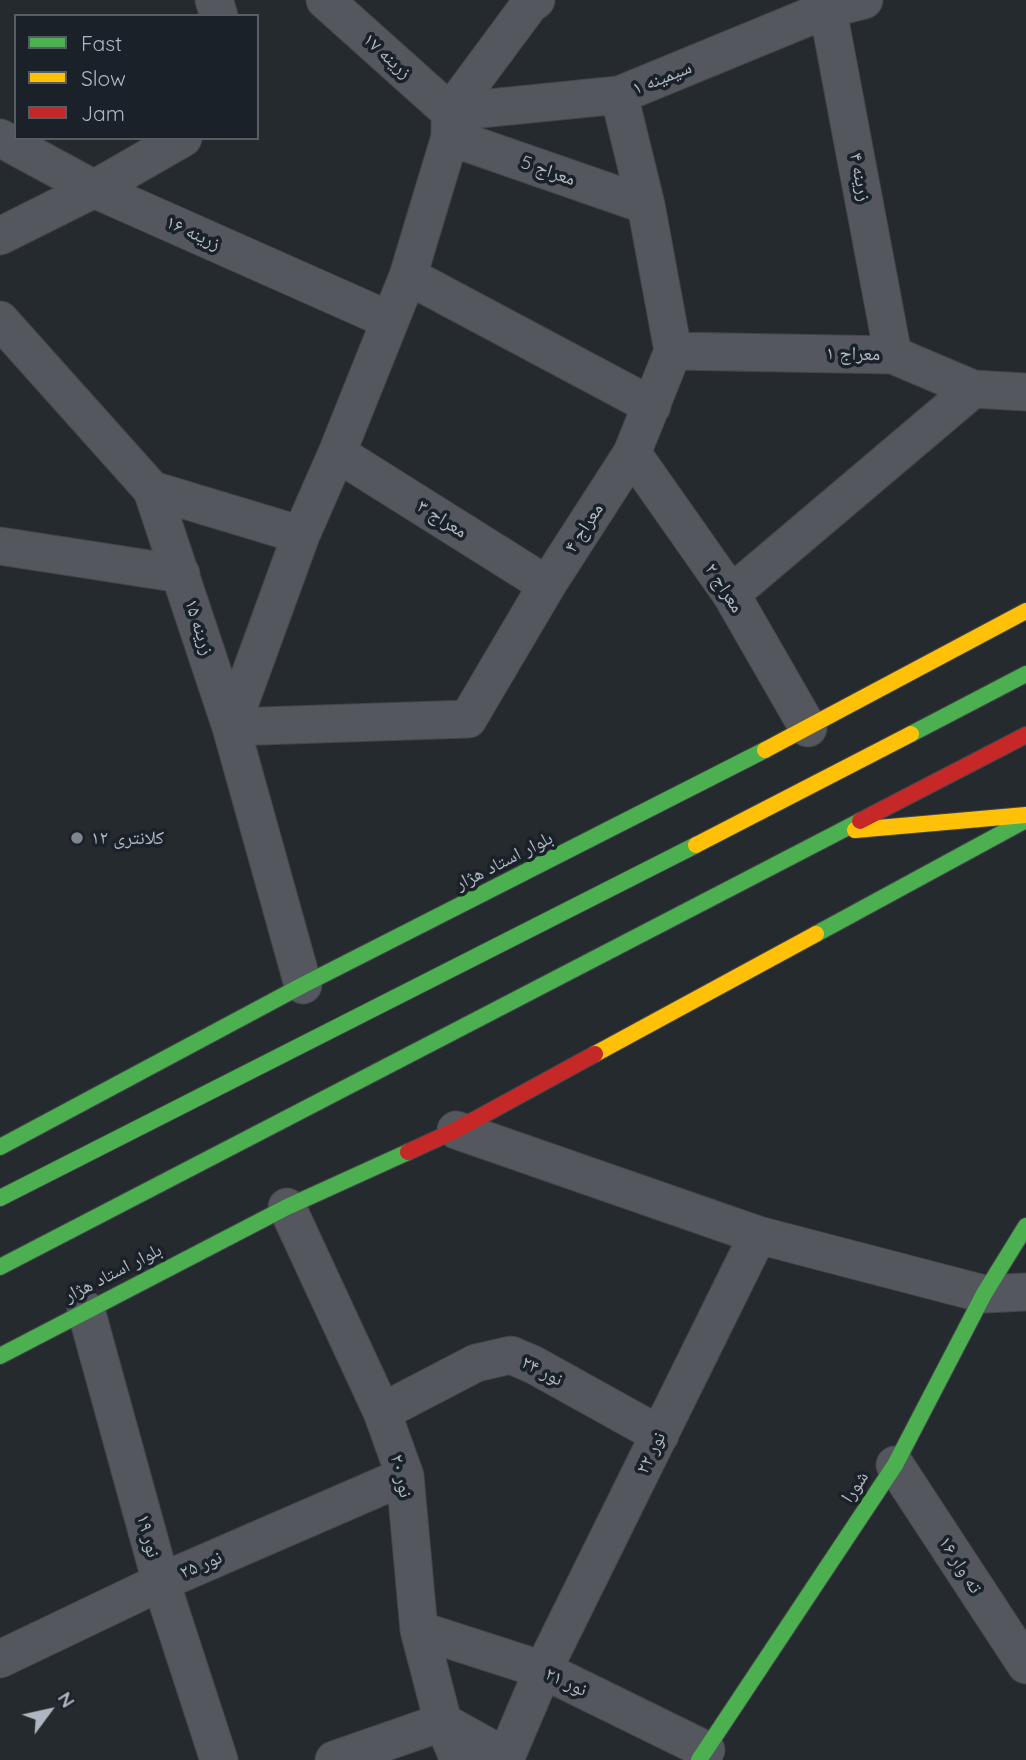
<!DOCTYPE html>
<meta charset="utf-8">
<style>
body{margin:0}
#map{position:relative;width:1026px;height:1760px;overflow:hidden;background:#252a2f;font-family:Quicksand,sans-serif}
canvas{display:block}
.legend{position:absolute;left:14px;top:14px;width:245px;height:126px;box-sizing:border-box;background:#1a2128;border:2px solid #555d65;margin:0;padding:9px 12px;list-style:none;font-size:21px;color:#aeb7c1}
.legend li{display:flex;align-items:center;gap:14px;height:35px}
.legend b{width:35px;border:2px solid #555d65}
.north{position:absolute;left:14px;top:1676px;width:70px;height:70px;-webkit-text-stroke:5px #1a2128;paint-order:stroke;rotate:57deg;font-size:19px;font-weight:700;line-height:28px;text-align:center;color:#aeb7c1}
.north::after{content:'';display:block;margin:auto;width:24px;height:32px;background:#aeb7c1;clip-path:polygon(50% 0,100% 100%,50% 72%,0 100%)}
</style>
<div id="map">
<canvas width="1026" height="1760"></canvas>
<ul class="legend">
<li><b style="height:9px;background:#4caf50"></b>Fast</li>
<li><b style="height:9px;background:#ffc107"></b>Slow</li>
<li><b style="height:9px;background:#c62828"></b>Jam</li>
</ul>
<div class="north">N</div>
</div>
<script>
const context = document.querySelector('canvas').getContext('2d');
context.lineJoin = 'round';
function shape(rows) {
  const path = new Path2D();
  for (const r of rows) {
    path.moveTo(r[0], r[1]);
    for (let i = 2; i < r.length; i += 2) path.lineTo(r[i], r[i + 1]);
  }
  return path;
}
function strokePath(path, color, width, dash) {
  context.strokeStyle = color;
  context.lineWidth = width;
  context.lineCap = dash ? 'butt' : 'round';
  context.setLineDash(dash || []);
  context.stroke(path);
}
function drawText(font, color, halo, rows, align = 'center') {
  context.font = font + ' Quicksand,"Noto Naskh Arabic",sans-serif';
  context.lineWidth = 7;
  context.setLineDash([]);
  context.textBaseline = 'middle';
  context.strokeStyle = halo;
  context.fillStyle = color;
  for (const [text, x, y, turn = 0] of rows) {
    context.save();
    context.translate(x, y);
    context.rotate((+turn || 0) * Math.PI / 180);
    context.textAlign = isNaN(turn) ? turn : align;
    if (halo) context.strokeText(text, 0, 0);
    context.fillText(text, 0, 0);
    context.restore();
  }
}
const street = shape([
 [214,0,219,16],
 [325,0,450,112,619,95,828,9,864,0],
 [536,0,530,4,450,112,450,137,408,276,337,453,301,535,231,727,468,719,547,585,632,453,673,351,646,205,619,95],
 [826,0,893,355],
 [450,137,646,205],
 [0,138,94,189,389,320],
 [0,236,94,189,183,138],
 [408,276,652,406],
 [0,320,152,490,231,727,303,985],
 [673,351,893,355,973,389,1026,392],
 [337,453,547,585],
 [632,453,731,594,808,728],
 [152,490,301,535],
 [0,546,181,574],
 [731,594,973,389],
 [456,1130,758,1235,984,1294,1026,1292],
 [287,1207,382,1412,405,1476,419,1630,443,1722,459,1760],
 [86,1310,161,1582,219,1760],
 [382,1412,476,1363,511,1355,534,1365,660,1435],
 [895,1465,1026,1665],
 [419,1630,543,1670,706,1750],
 [0,1659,161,1582,405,1476],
 [334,1760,443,1722,506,1757,543,1670,758,1235]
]);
const fast = shape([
 [911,734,1026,674],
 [816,934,1026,820],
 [0,1147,303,985,765,750],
 [0,1198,696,845],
 [0,1267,860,821],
 [0,1356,287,1207,408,1152],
 [699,1760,895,1465,984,1294,1026,1226]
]);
const slow = shape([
 [765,750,1026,611],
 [855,830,1026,815],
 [696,845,911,734],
 [595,1054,816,934]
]);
const jam = shape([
 [860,821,1026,735],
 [408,1152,456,1130,595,1054]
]);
const markers = [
 [77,838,7,"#7e868e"]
];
const streetNames = [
 ["زرینه ۱۷",387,56,42],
 ["سیمینه ۱",662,78,-22],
 ["معراج 5",548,171,19],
 ["زرینه ۴",860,177,79],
 ["زرینه ۱۶",193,233,24],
 ["معراج ۱",853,354,1],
 ["معراج ۳",442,519,32],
 ["معراج ۴",584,528,-57],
 ["معراج ۲",724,588,57],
 ["زرینه ۱۵",199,627,72],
 ["بلوار استاد هژار",504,861,-27],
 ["بلوار استاد هژار",113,1273,-27],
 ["نور ۲۴",542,1371,27],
 ["نور ۲۲",651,1453,-64],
 ["نور ۲۰",401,1476,77],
 ["شورا",855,1487,-57],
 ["نور ۱۹",148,1536,75],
 ["نور ۲۵",201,1565,-23],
 ["ته وار ۱۶",960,1565,57],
 ["نور ۲۱",566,1682,25]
];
const poiNames = [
 ["کلانتری ۱۲",91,838]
];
strokePath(street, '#42464a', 39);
strokePath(fast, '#42464a', 18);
strokePath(slow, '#42464a', 18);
strokePath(jam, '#42464a', 18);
strokePath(street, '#54585e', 37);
strokePath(fast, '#4caf50', 16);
strokePath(slow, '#ffc107', 16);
strokePath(jam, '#c62828', 16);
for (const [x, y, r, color] of markers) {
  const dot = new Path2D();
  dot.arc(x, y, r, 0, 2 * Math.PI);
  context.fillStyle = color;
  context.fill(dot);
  strokePath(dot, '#1a2128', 2.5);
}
drawText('19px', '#aeb7c1', '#1a2128', streetNames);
drawText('19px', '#aeb7c1', '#1a2128', poiNames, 'left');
</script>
